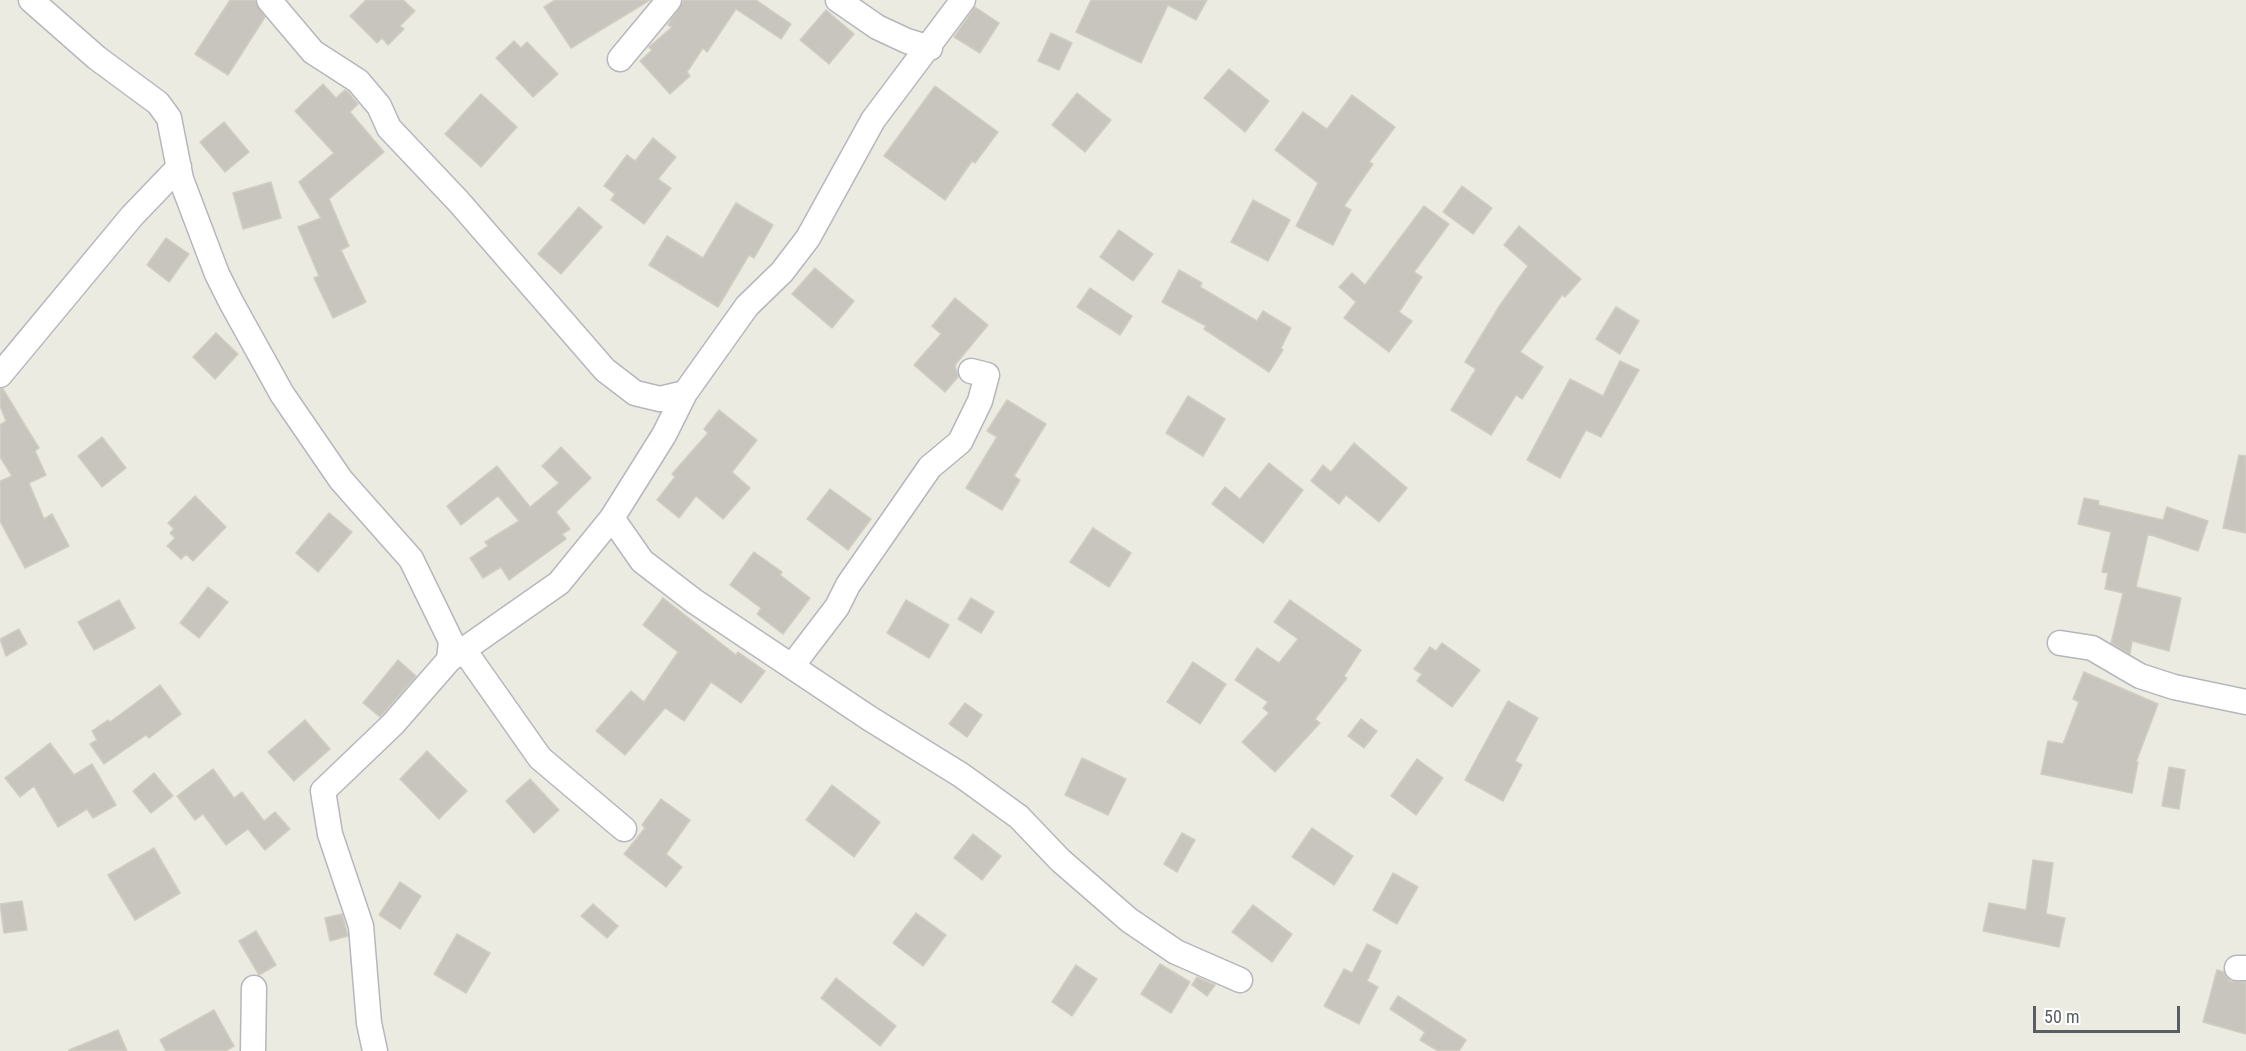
<!DOCTYPE html>
<style>
body{margin:0}
#map{position:relative;width:2246px;height:1051px;overflow:hidden;background:#ecebe2;font-family:"Roboto Condensed",sans-serif}
canvas{display:block}
.scale{position:absolute;left:2033px;top:1006px;width:147px;height:27px;box-sizing:border-box;border:3px solid #5a5d62;border-top:0;padding-left:8px;font-size:18px;line-height:21px;white-space:nowrap;color:#5a5d62;-webkit-text-stroke:4px #fff;paint-order:stroke}
</style>
<div id="map">
<canvas width="2246" height="1051"></canvas>
<div class="scale">50 m</div>
</div>
<script>
const context = document.querySelector('canvas').getContext('2d');
context.lineJoin = 'round';
function fill(path, color) {
  context.fillStyle = color;
  context.fill(path, 'evenodd');
}
function shape(rows) {
  const path = new Path2D();
  for (const r of rows) {
    path.moveTo(r[0], r[1]);
    for (let i = 2; i < r.length; i += 2) path.lineTo(r[i], r[i + 1]);
  }
  return path;
}
function strokePath(path, color, width, dash) {
  context.strokeStyle = color;
  context.lineWidth = width;
  context.lineCap = dash ? 'butt' : 'round';
  context.setLineDash(dash || []);
  context.stroke(path);
}
const building = shape([
 [230,0,255,0,265,17,228,75,195,54,230,0],
 [366,0,403,0,415,11,400,26,404,29,388,45,382,38,377,43,350,16,366,0],
 [555,0,650,0,571,48,544,7,555,0],
 [684,0,756,0,791,24,781,39,736,9,707,52,703,48,687,72,690,76,670,94,640,61,652,50,649,47,672,27,668,25,684,0],
 [1091,0,1207,0,1196,20,1168,5,1141,63,1076,32,1091,0],
 [975,7,999,23,980,53,954,37,975,7],
 [826,10,854,34,829,64,800,40,826,10],
 [1051,33,1072,43,1059,70,1038,61,1051,33],
 [514,41,521,48,527,42,558,74,533,97,496,58,514,41],
 [1229,69,1269,101,1245,132,1204,98,1229,69],
 [323,84,336,98,345,90,348,92,358,104,350,112,384,152,329,199,349,246,341,250,366,302,333,318,314,278,319,276,298,227,321,218,299,182,334,153,295,111,323,84],
 [935,86,998,132,975,163,972,161,945,200,884,156,935,86],
 [1077,93,1111,120,1085,152,1052,125,1077,93],
 [481,94,517,127,481,167,445,134,481,94],
 [1352,95,1395,127,1369,162,1373,164,1344,206,1351,210,1333,245,1296,226,1318,183,1275,150,1303,112,1327,129,1352,95],
 [224,122,249,152,225,172,200,142,224,122],
 [653,138,676,157,658,179,671,188,644,224,611,200,615,194,604,186,627,155,635,161,653,138],
 [271,182,281,218,243,229,233,193,271,182],
 [1462,186,1492,208,1473,234,1443,212,1462,186],
 [1253,200,1290,220,1268,261,1231,242,1253,200],
 [736,203,773,225,754,258,749,255,718,307,649,265,667,236,703,258,736,203],
 [1424,206,1449,224,1414,272,1422,277,1399,312,1412,321,1389,352,1344,318,1356,302,1339,287,1352,273,1365,285,1424,206],
 [579,207,602,227,561,274,538,254,579,207],
 [1519,226,1581,279,1565,297,1562,295,1520,352,1543,367,1522,399,1516,395,1491,435,1451,410,1476,369,1465,362,1500,305,1528,266,1504,245,1519,226],
 [1119,230,1153,254,1133,281,1100,257,1119,230],
 [166,238,189,254,169,282,147,265,166,238],
 [815,268,854,301,832,328,792,294,815,268],
 [1179,270,1202,283,1200,287,1257,321,1263,311,1291,328,1281,348,1283,350,1269,372,1204,329,1206,326,1162,302,1179,270],
 [1090,288,1132,316,1120,335,1077,307,1090,288],
 [955,298,988,325,955,365,958,377,945,392,914,365,941,334,932,326,955,298],
 [1616,307,1639,321,1620,354,1596,339,1616,307],
 [216,333,238,354,215,379,193,357,216,333],
 [1620,361,1639,370,1601,437,1586,430,1560,478,1527,460,1570,379,1603,396,1620,361],
 [0,389,3,389,39,448,35,451,46,475,29,483,44,519,52,514,69,546,25,568,0,521,0,481,12,476,0,457,0,425,6,421,0,406,0,389],
 [1188,396,1225,419,1203,456,1166,433,1188,396],
 [1007,400,1046,424,1014,476,1020,480,1002,510,966,488,997,437,987,431,1007,400],
 [719,410,757,440,732,472,750,488,723,519,696,496,679,518,657,500,675,477,672,474,708,433,704,429,719,410],
 [102,437,126,468,102,487,78,456,102,437],
 [1354,443,1407,488,1379,522,1346,495,1339,504,1311,481,1323,465,1331,472,1354,443],
 [561,447,591,478,556,512,570,529,562,534,566,539,509,580,501,567,483,578,470,558,488,546,485,542,519,521,498,496,461,525,447,506,497,466,530,507,559,483,542,466,561,447],
 [2239,455,2246,456,2246,533,2223,528,2239,455],
 [1269,463,1303,490,1263,543,1212,504,1225,487,1240,499,1269,463],
 [830,489,871,519,848,550,807,519,830,489],
 [195,496,226,527,193,561,186,554,181,559,167,546,175,538,170,533,174,529,168,523,195,496],
 [2084,498,2099,501,2098,505,2163,520,2167,507,2208,521,2198,551,2148,534,2136,587,2181,598,2169,651,2132,641,2130,654,2111,643,2123,593,2105,589,2108,573,2102,572,2111,532,2078,524,2084,498],
 [329,513,352,532,318,572,296,553,329,513],
 [1093,528,1131,553,1109,587,1070,562,1093,528],
 [754,552,782,572,780,575,810,598,783,634,757,614,761,608,730,585,754,552],
 [208,587,228,602,199,638,180,623,208,587],
 [663,598,736,655,738,652,765,671,741,703,711,682,684,721,665,708,625,755,596,731,631,691,644,702,678,652,643,625,663,598],
 [971,598,994,612,981,633,958,619,971,598],
 [119,600,135,628,94,650,78,622,119,600],
 [906,600,949,625,929,658,887,633,906,600],
 [1290,600,1361,650,1344,676,1347,678,1315,719,1320,723,1275,772,1242,742,1269,713,1263,708,1268,702,1235,680,1257,648,1279,663,1298,639,1274,622,1290,600],
 [19,629,27,644,6,656,0,639,19,629],
 [1442,643,1480,670,1452,707,1417,681,1422,674,1414,669,1430,647,1436,651,1442,643],
 [398,660,416,676,380,717,363,703,398,660],
 [1193,662,1226,684,1200,724,1167,702,1193,662],
 [2084,672,2158,704,2136,762,2138,762,2132,793,2041,774,2048,741,2063,744,2079,702,2073,699,2084,672],
 [160,685,181,714,149,738,146,735,104,764,90,744,97,740,92,731,108,720,110,722,160,685],
 [1508,701,1538,718,1515,761,1522,765,1503,801,1465,780,1508,701],
 [965,703,982,715,967,737,949,724,965,703],
 [1361,719,1377,731,1364,748,1348,736,1361,719],
 [305,720,330,749,294,781,268,752,305,720],
 [50,743,74,775,92,764,116,805,93,818,87,809,58,827,34,786,20,797,5,778,50,743],
 [427,751,467,791,439,819,400,779,427,751],
 [1082,758,1126,779,1108,815,1065,795,1082,758],
 [1417,759,1443,778,1416,815,1391,796,1417,759],
 [2169,767,2185,770,2179,809,2162,806,2169,767],
 [213,769,234,798,242,792,264,821,275,812,290,829,265,850,248,829,226,845,203,814,195,820,177,796,213,769],
 [154,773,173,796,151,813,133,791,154,773],
 [530,779,559,810,534,833,506,801,530,779],
 [832,785,880,822,854,857,806,820,832,785],
 [661,799,690,820,666,854,682,867,666,887,624,854,645,828,642,825,661,799],
 [1312,828,1353,856,1334,885,1292,857,1312,828],
 [1182,833,1195,840,1177,872,1164,864,1182,833],
 [973,834,1001,856,982,880,954,858,973,834],
 [154,848,180,893,135,920,108,875,154,848],
 [2033,860,2053,863,2046,914,2065,918,2059,947,1983,931,1989,903,2026,910,2033,860],
 [1393,873,1418,887,1397,924,1373,910,1393,873],
 [400,882,421,896,400,929,379,915,400,882],
 [22,901,27,930,4,933,0,904,22,901],
 [593,904,618,926,607,938,581,916,593,904],
 [1253,905,1292,934,1272,962,1232,932,1253,905],
 [916,913,946,935,923,966,893,943,916,913],
 [342,914,348,936,330,941,325,918,342,914],
 [256,931,276,965,259,975,239,941,256,931],
 [457,934,490,953,466,993,434,974,457,934],
 [1367,944,1381,951,1367,981,1378,987,1359,1024,1324,1006,1344,969,1352,973,1367,944],
 [1160,964,1190,982,1171,1013,1141,994,1160,964],
 [1076,965,1097,979,1072,1016,1052,1002,1076,965],
 [2217,970,2224,972,2230,981,2246,982,2246,1034,2203,1022,2217,970],
 [1197,977,1215,985,1207,996,1192,985,1197,977],
 [836,978,896,1026,880,1046,821,998,836,978],
 [1398,996,1466,1040,1459,1051,1438,1051,1420,1040,1425,1032,1390,1009,1398,996],
 [214,1010,234,1046,226,1051,166,1051,160,1040,214,1010],
 [118,1030,127,1051,69,1051,69,1050,118,1030]
]);
const minor = shape([
 [31,0,97,58,158,103,169,118,181,179,217,274,231,302,282,394,341,480,411,559,451,641,449,660,393,724,323,791,330,834,361,926,369,1023,375,1051],
 [269,0,313,52,358,81,379,106,389,128,459,202,605,370,635,393,660,399,685,393,747,306,782,272,808,238,873,120,963,0],
 [838,0,877,27,907,41,930,48],
 [620,59,669,0],
 [0,375,132,216,179,167],
 [612,518,642,561,694,601,869,718,961,775,1019,817,1060,860,1129,920,1176,952,1240,980],
 [2060,643,2092,648,2140,676,2174,687,2246,702],
 [464,650,540,758,624,829],
 [449,660,559,583,612,518,664,435,685,393],
 [792,666,837,607,848,585,930,467,960,442,980,401,987,375,971,371],
 [2237,968,2246,968],
 [253,1051,254,988]
]);
fill(building, '#c8c5bf');
strokePath(building, '#d1cdc1', 1.5);
strokePath(minor, '#b5b7bc', 27);
strokePath(minor, '#fff', 24);
</script>
